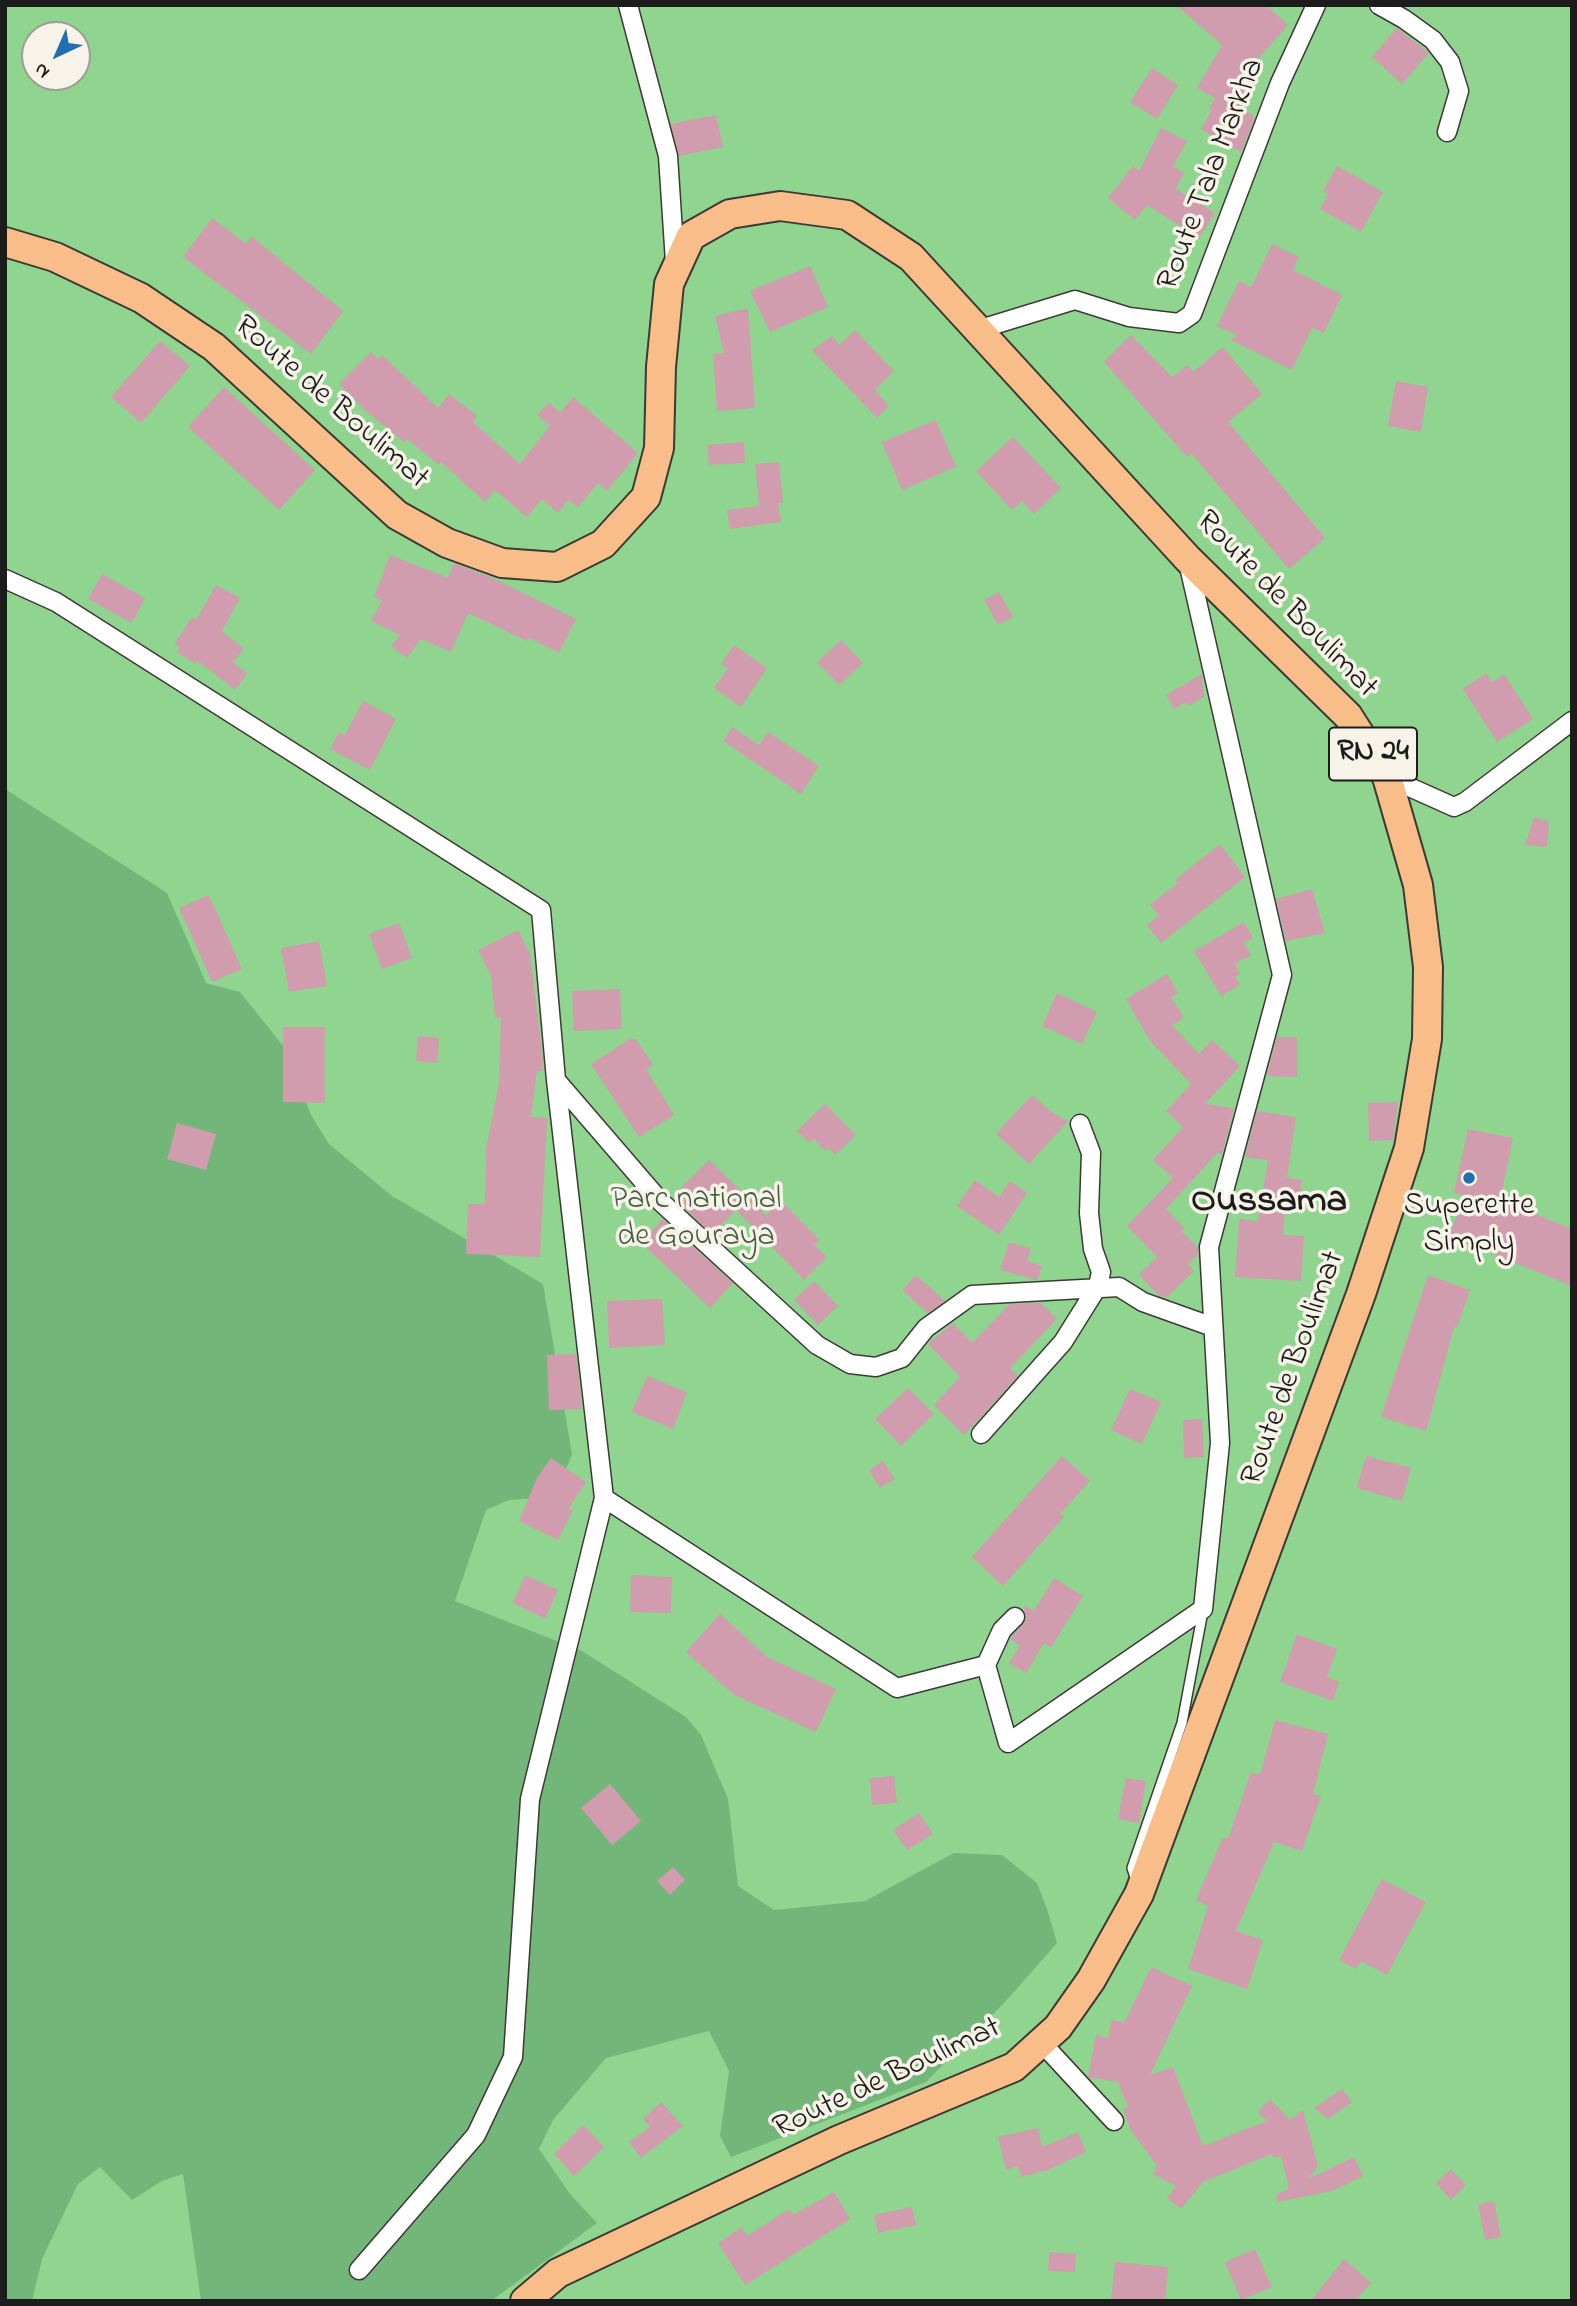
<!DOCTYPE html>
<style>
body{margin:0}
#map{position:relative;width:1577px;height:2306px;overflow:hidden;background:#efe1c3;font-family:"Indie Flower",sans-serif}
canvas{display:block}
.frame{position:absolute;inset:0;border:7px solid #1c1c1c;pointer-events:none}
.north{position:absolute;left:21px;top:21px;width:70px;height:70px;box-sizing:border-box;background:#f7f3e8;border:2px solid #9f9d96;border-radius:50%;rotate:224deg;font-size:19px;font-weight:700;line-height:28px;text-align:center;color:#1c1c1c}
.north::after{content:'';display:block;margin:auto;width:24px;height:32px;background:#1f6fb2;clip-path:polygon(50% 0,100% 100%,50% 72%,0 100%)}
</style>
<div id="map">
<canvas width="1577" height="2306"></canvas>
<div class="frame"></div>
<div class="north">N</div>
</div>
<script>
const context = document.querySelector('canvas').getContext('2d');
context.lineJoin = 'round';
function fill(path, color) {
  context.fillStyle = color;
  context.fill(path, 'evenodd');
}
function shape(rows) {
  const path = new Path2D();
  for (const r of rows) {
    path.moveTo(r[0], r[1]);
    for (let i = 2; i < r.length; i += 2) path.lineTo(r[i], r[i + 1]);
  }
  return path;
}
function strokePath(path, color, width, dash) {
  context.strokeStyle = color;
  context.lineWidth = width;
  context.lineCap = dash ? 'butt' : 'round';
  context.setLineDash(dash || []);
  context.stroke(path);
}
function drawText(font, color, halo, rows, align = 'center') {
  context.font = font + ' "Indie Flower",sans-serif';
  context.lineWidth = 7;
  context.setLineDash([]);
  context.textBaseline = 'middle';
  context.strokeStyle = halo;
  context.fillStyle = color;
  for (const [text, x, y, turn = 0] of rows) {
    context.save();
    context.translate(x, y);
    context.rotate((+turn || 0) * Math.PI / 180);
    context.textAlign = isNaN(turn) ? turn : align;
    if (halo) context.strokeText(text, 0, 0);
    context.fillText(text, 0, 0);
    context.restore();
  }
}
const green = shape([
 [5,5,1572,5,1572,2301,5,2301],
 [35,35,77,35,77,77,35,77]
]);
const forest = shape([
 [5,789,167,893,206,983,240,992,284,1047,311,1115,329,1144,392,1196,543,1284,572,1454,555,1497,509,1500,486,1510,455,1601,582,1651,686,1717,701,1735,728,1799,738,1886,774,1910,865,1901,954,1853,1002,1855,1037,1883,1048,1912,1057,1943,1006,2001,926,2082,731,2157,720,2136,729,2071,709,2031,606,2058,553,2120,539,2149,570,2194,597,2223,491,2301,201,2301,183,2174,162,2181,132,2200,100,2167,78,2184,42,2259,32,2301,5,2301]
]);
const building = shape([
 [1176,5,1266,5,1288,25,1256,61,1263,65,1238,107,1255,117,1241,152,1201,129,1212,110,1209,108,1215,98,1197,88,1222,45],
 [1397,28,1429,53,1402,84,1372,57],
 [1152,68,1178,85,1157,119,1130,102],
 [716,115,723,147,679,156,671,124],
 [1161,128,1187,141,1173,167,1184,172,1176,189,1215,213,1199,238,1147,205,1135,220,1108,198,1133,166,1139,171],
 [1337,166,1383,192,1361,232,1320,209,1328,194,1323,191],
 [212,218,246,244,251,236,343,311,311,354,183,257],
 [1272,244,1299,257,1293,270,1342,295,1324,333,1312,328,1292,370,1231,340,1237,335,1217,326,1239,281,1251,287],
 [810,266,828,307,770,332,750,291],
 [748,308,755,408,717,411,713,354,724,353,715,316],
 [855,330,894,371,875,390,889,406,877,418,812,350,832,336,839,345],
 [1131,335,1172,377,1188,365,1193,372,1223,347,1262,394,1228,422,1325,538,1289,569,1191,453,1187,457,1104,362],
 [160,341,190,366,141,423,111,397],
 [371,352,378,359,382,355,438,408,449,394,477,416,473,422,520,464,550,426,537,415,549,402,560,413,573,397,638,453,607,491,598,483,578,507,568,500,558,513,542,499,527,517,495,490,485,502,441,462,439,465,407,439,404,442,366,411,339,384],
 [1396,381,1428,387,1421,432,1388,426],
 [224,387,315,470,279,510,188,427],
 [936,420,956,467,902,490,882,442],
 [1013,437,1061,488,1034,514,1022,501,1012,510,976,471],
 [744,442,745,463,709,465,707,445],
 [779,462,783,503,778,503,781,522,730,529,727,510,759,506,755,464],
 [390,555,448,578,454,563,490,577,576,619,559,653,529,638,527,641,468,613,451,652,421,639,407,658,391,646,400,635,371,621,382,600,374,597],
 [102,574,145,598,132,623,88,599],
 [216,585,240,598,222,631,244,649,233,662,247,674,235,690,198,661,196,664,177,652,180,648,175,643,192,617,196,620],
 [999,592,1013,617,998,625,984,600],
 [841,640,863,663,839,685,817,662],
 [734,645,767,668,741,707,714,688,728,668,721,664],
 [1486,673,1492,682,1504,674,1533,719,1497,742,1463,689],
 [1202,674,1204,697,1188,706,1186,702,1174,709,1166,695],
 [363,701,396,719,370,770,330,749,339,732,345,735],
 [732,727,759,745,768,732,819,766,801,794,723,741],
 [1534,817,1549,822,1547,847,1525,845],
 [1220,844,1245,877,1161,943,1147,925,1159,915,1150,905,1178,883,1175,880],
 [1312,889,1325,933,1286,941,1276,899],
 [209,895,242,969,212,982,179,908],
 [1244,922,1253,938,1244,943,1251,955,1235,964,1240,974,1235,977,1240,985,1221,996,1194,951],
 [399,923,412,958,382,969,369,934],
 [518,930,530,954,543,1059,542,1071,537,1071,531,1117,547,1118,540,1257,466,1254,468,1204,485,1204,486,1149,499,1084,501,1017,495,1018,491,976,478,950],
 [319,941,327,986,289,992,281,948],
 [1167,974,1178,993,1171,997,1184,1018,1172,1025,1199,1054,1212,1040,1240,1066,1205,1104,1234,1108,1222,1154,1217,1153,1166,1209,1184,1228,1181,1231,1198,1248,1198,1254,1188,1264,1194,1271,1166,1298,1158,1295,1139,1275,1157,1257,1127,1226,1173,1178,1153,1160,1183,1127,1166,1111,1191,1084,1150,1041,1126,999],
 [620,989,622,1029,574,1031,572,991],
 [1057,993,1097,1012,1082,1044,1042,1026],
 [283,1027,325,1027,325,1103,283,1102],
 [418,1036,439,1038,437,1063,416,1061],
 [1277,1037,1297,1037,1297,1077,1267,1076],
 [630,1039,636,1039,653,1065,646,1069,674,1115,639,1137,591,1064],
 [1032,1095,1050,1111,1068,1121,1029,1164,996,1134],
 [1398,1102,1393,1140,1369,1141,1368,1103],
 [825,1104,856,1135,835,1155,829,1148,825,1151,814,1139,810,1143,797,1131],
 [1257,1111,1296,1117,1287,1178,1302,1180,1299,1201,1286,1198,1283,1235,1304,1236,1301,1281,1235,1277,1239,1219,1258,1221,1268,1160,1245,1157],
 [177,1123,216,1134,206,1170,167,1159],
 [1468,1129,1513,1138,1500,1200,1572,1229,1572,1286,1449,1236,1465,1196,1454,1193],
 [709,1160,766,1215,781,1201,820,1240,814,1245,827,1257,804,1280,736,1210,712,1234,679,1203,683,1198,677,1192],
 [975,1180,999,1197,1010,1181,1027,1193,999,1235,957,1206],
 [663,1219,733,1283,710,1308,641,1243],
 [1009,1242,1031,1249,1027,1261,1042,1266,1037,1280,1000,1270],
 [916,1275,945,1301,928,1313,902,1290],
 [1428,1275,1470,1290,1457,1328,1454,1327,1426,1431,1381,1417],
 [814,1281,838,1306,818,1325,794,1300],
 [662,1299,665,1345,609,1348,607,1301],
 [1041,1303,1057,1319,1010,1368,1018,1376,964,1435,934,1405,960,1377,928,1344,953,1323,972,1343,1010,1304],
 [576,1354,582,1409,549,1410,547,1355],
 [647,1376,687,1392,673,1429,632,1412],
 [908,1388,934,1414,901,1446,875,1419],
 [1130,1389,1161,1402,1142,1444,1111,1430],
 [1202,1419,1204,1457,1184,1458,1183,1420],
 [1062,1456,1090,1481,1060,1514,1064,1517,1003,1586,972,1557],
 [1366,1456,1411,1468,1402,1501,1357,1488],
 [551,1458,586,1482,569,1508,573,1510,558,1540,519,1521,537,1478],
 [883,1461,895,1479,880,1488,869,1470],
 [525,1575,558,1590,545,1619,513,1603],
 [631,1575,672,1577,671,1613,630,1612],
 [1054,1578,1083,1596,1051,1647,1044,1643,1026,1673,1009,1663,1020,1646,1010,1639,1026,1621,1024,1605,1034,1611],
 [720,1614,767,1657,836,1689,816,1732,734,1695,686,1652],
 [1297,1634,1337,1649,1327,1677,1339,1682,1333,1701,1280,1682],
 [1275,1720,1328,1734,1313,1794,1321,1796,1302,1851,1274,1842,1236,1931,1263,1940,1247,1989,1188,1969,1208,1906,1196,1900,1223,1837,1228,1839,1251,1772,1260,1775],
 [894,1776,897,1803,872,1805,870,1778],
 [1126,1778,1146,1781,1139,1823,1118,1819],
 [610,1784,641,1821,612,1845,581,1808],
 [919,1813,933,1834,907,1850,893,1830],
 [673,1867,685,1880,670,1895,657,1881],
 [1382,1879,1426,1902,1387,1975,1361,1961,1356,1969,1339,1960],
 [1151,1967,1192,1986,1150,2075,1173,2067,1203,2146,1267,2121,1258,2112,1270,2099,1290,2120,1303,2110,1318,2166,1308,2179,1354,2157,1363,2176,1332,2191,1278,2202,1276,2195,1289,2188,1281,2156,1273,2158,1272,2154,1203,2182,1181,2209,1167,2198,1176,2186,1153,2174,1157,2165,1131,2131,1123,2110,1128,2108,1118,2082,1088,2077,1096,2035,1108,2038,1111,2020,1125,2022],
 [1342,2089,1352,2102,1328,2119,1314,2108],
 [661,2102,683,2126,641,2158,629,2142,650,2127,643,2119],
 [583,2125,604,2147,574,2176,554,2154],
 [1038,2128,1042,2147,1078,2132,1086,2152,1048,2170,1021,2177,1018,2166,1006,2170,998,2137],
 [1451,2169,1466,2185,1451,2200,1436,2183],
 [834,2192,850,2219,745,2285,718,2243,742,2227,747,2236,789,2209,793,2215],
 [1494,2201,1501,2237,1485,2240,1478,2204],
 [912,2207,916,2225,878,2233,874,2215],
 [1255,2249,1272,2287,1241,2300,1225,2262],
 [1049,2252,1076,2254,1075,2272,1048,2271],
 [1344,2259,1371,2283,1355,2301,1311,2301],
 [1115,2262,1168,2267,1165,2301,1111,2299]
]);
const lane = shape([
 [1136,1880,1132,1868,1182,1723,1203,1611]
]);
const street = shape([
 [628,5,668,156,675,262],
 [1379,5,1404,19,1433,40,1450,62,1459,91,1447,132],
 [977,330,1075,300,1129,317,1179,323,1192,314,1280,83,1316,5],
 [5,579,56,602,541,910,556,1080,604,1498,897,1688,986,1665,1008,1743,1203,1609,1220,1443,1209,1247,1282,975,1188,562],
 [1387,777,1454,807,1465,802,1572,721],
 [556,1080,661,1202,817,1345,850,1364,876,1367,902,1358,926,1328,972,1295,1119,1287,1143,1302,1213,1327],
 [981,1434,1063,1342,1098,1286,1101,1272,1093,1249,1089,1213,1091,1153,1080,1124],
 [986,1665,1002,1630,1015,1617],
 [1041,2042,1114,2121],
 [359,2270,476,2135,513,2057,530,1799,604,1498]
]);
const primary = shape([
 [5,242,55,257,141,298,214,347,397,515,447,543,502,563,557,567,603,544,646,497,659,448,661,367,669,284,691,236,730,214,780,206,847,215,911,257,1188,559,1348,716,1387,777,1418,885,1428,967,1427,1039,1409,1148,1361,1294,1139,1894,1091,1980,1058,2027,1014,2067,839,2140,558,2273,525,2301]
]);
const markers = [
 [1469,1178,7,"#1f6fb2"]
];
const shields = [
 [1373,754,88]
];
const shieldNames = [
 ["RN 24",1373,754]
];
const streetNames = [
 ["Route Tala Markha",1213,175,-69],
 ["Route de Boulimat",330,404,41],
 ["Route de Boulimat",1285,606,46],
 ["Route de Boulimat",1295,1369,-70],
 ["Route de Boulimat",888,2080,-25]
];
const parkNames = [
 ["Parc national",696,1202],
 ["de Gouraya",696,1239]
];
const poiNames = [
 ["Superette",1469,1208],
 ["Simply",1469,1245]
];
const districtNames = [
 ["Oussama",1269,1204]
];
fill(green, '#8fd58f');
fill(forest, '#73b67a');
fill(building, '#d09cae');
strokePath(lane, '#3c3a35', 12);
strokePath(street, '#3c3a35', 21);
strokePath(primary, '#3c3a35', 32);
strokePath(lane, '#fff', 9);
strokePath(street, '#fff', 18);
strokePath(primary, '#f8bd89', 28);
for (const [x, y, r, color] of markers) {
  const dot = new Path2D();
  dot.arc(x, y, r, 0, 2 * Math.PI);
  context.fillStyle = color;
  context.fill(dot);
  strokePath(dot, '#f7f3e8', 2.5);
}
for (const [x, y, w] of shields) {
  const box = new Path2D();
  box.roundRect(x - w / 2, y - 26.5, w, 53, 5);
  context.fillStyle = '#f7f3e8';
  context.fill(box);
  strokePath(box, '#1c1c1c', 2);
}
drawText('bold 30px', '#1c1c1c', null, shieldNames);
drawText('32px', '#1c1c1c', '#f7f3e8', streetNames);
drawText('32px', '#445d44', '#f7f3e8', parkNames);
drawText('32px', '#1c1c1c', '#f7f3e8', poiNames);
drawText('bold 38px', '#1c1c1c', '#f7f3e8', districtNames);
</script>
